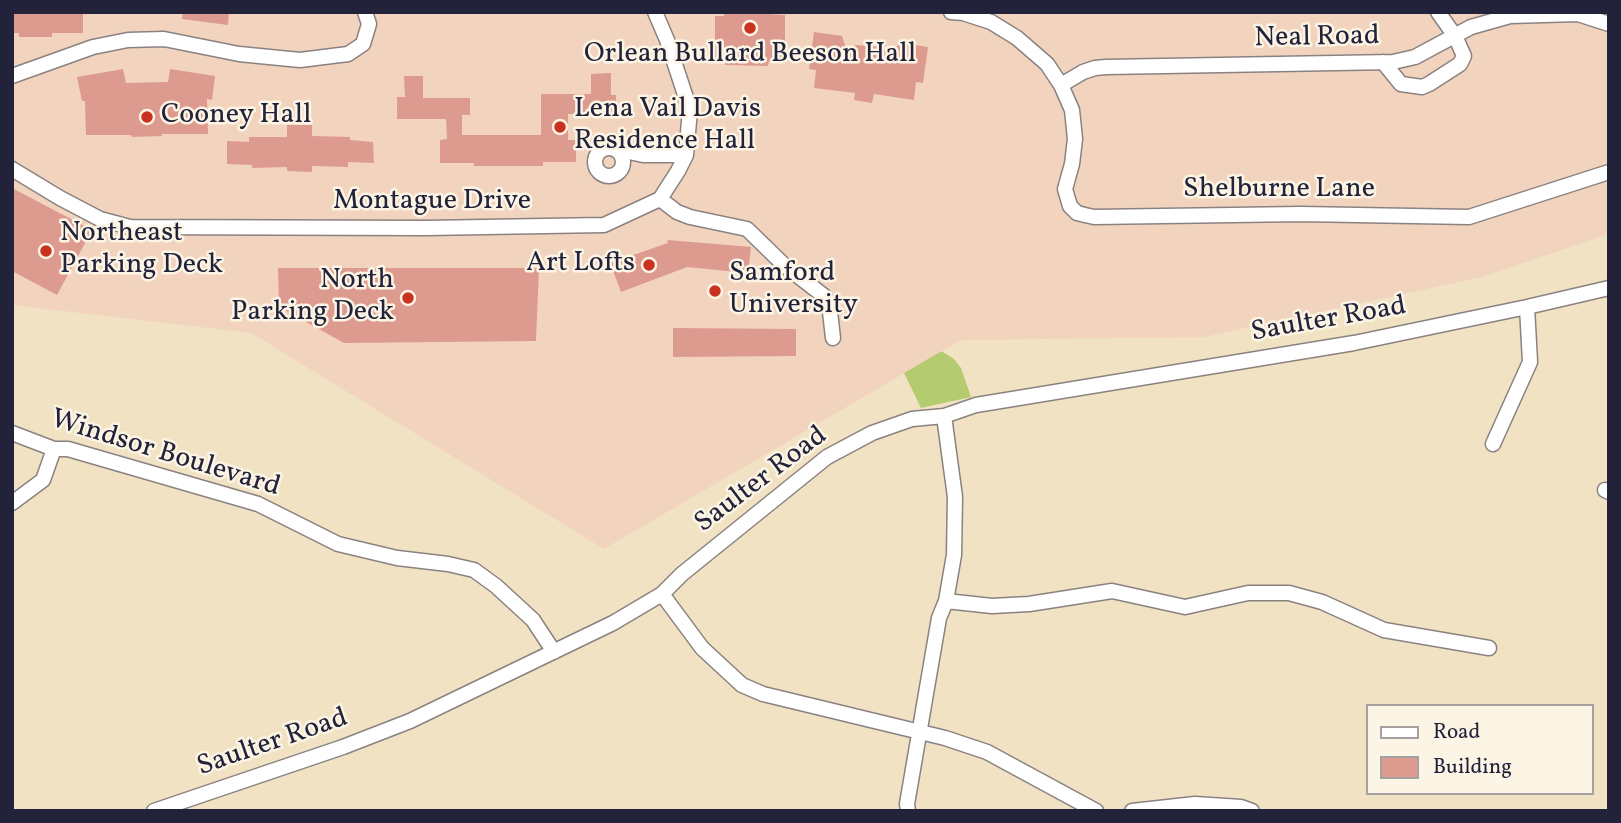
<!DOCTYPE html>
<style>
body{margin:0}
#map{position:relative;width:1621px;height:823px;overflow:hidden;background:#f1e2c4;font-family:Vollkorn,serif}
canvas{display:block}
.frame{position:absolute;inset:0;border:14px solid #22223b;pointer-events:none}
.legend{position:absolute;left:1366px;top:704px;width:228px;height:91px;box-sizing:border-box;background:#fcf5e5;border:2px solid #a5a1a1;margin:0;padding:9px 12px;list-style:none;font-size:21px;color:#22223b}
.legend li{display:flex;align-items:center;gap:14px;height:35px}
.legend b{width:35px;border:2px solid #a5a1a1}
</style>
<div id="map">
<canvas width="1621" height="823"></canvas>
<div class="frame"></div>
<ul class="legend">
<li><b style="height:9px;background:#fff"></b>Road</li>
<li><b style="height:19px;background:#dd9a8f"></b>Building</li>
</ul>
</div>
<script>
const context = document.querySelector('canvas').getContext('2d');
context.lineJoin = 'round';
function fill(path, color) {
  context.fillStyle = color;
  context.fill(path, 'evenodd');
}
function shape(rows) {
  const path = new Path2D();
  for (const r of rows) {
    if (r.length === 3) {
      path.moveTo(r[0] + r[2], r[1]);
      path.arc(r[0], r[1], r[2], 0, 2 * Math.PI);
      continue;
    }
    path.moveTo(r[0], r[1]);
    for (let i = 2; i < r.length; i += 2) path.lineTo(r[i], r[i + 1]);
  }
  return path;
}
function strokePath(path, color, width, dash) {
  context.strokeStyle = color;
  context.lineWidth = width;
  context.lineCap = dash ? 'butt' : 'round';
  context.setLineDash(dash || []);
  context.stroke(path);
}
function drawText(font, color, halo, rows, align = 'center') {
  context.font = font + ' Vollkorn,serif';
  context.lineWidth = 5;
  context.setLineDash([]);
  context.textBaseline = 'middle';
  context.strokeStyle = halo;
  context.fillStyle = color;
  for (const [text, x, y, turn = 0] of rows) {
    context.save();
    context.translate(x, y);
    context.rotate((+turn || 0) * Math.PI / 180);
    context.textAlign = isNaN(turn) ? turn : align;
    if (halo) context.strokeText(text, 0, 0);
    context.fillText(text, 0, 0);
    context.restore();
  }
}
const built = shape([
 [12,12,1609,12,1609,234,1482,277,1204,337,961,340,604,549,251,333,12,305]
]);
const green = shape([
 [940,352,943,352,954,359,961,368,971,397,921,408,904,373]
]);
const building = shape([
 [12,12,83,12,83,33,52,33,52,37,19,37,19,33,12,33],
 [183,12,229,12,228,25,182,19],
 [725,12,768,12,768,14,785,15,785,61,769,61,768,66,725,65,725,60,715,60,715,16,724,16],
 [814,32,842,36,846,48,857,45,879,47,891,54,900,43,928,47,923,83,916,82,914,100,874,94,872,103,854,100,855,93,814,88,816,70,809,69],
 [123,69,126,83,168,82,170,69,215,76,212,100,207,99,208,134,162,134,162,136,132,137,131,135,86,135,85,101,82,101,77,77],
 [611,73,611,95,616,95,616,114,568,114,568,140,576,140,576,162,543,162,543,166,474,166,474,163,440,163,440,140,447,139,446,119,397,119,397,97,405,97,404,76,423,76,423,98,470,98,470,115,462,115,462,135,541,135,541,94,591,94,591,74],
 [287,125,312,125,312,136,350,137,350,140,373,142,374,163,348,162,348,167,312,166,312,172,287,171,287,167,252,168,252,165,227,164,227,141,249,142,249,137,287,137],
 [12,188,92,230,57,295,12,271],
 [667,240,751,247,748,273,687,267,621,292,610,263,668,243],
 [278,268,539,268,536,341,344,343,279,307],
 [673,328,796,329,796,356,673,357]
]);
const minor = shape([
 [951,12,963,13,991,22,1017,38,1047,64,1061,85,1072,110,1075,139,1072,164,1065,189,1070,206,1077,213,1085,215,1094,217,1301,214,1469,217,1609,172],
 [1383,62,1401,84,1422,87,1429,84,1460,64,1464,56,1455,36,1438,12],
 [12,76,93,47,128,40,164,39,239,54,300,60,348,54,363,44,369,24,365,12],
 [1061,85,1083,72,1095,68,1106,67,1393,62,1415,57,1471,27,1510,16,1578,14,1609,24],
 [609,162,14],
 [615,149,643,155,686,155],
 [12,169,60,198,100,219,130,227,426,228,604,225,660,199,678,171,686,155,690,110,667,40,655,12],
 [660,199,677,212,690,217,747,229,784,265,824,296,829,303,833,338],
 [12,433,54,449,68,449,258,504,338,544,397,558,448,564,474,570,496,586,533,620,554,652],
 [1493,444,1530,362,1527,307],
 [1605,490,1609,492],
 [12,503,43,480,54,449],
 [662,594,702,648,742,685,763,694,945,738,987,752,1096,811],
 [946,601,992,606,1029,604,1112,591,1185,607,1248,593,1289,593,1322,602,1384,630,1489,648],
 [154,811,343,747,410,721,613,623,662,594,682,574,827,457,872,433,912,419,944,416,976,405,1354,343,1527,307,1609,288],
 [908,811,907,804,939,618,946,601,954,555,955,497,944,416],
 [1132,811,1195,804,1241,807,1252,811]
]);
const markers = [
 [750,28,7,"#c8321e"],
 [147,117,7,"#c8321e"],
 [560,127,7,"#c8321e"],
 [46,251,7,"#c8321e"],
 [649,265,7,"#c8321e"],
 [715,291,7,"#c8321e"],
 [408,298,7,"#c8321e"]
];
const streetNames = [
 ["Neal Road",1317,39,-1],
 ["Shelburne Lane",1279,191],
 ["Montague Drive",432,203],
 ["Saulter Road",1329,321,-10],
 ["Windsor Boulevard",165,455,17],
 ["Saulter Road",762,481,-37],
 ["Saulter Road",273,744,-19]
];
const poiNames = [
 ["Orlean Bullard Beeson Hall",750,56,"center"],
 ["Lena Vail Davis",574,111],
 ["Residence Hall",574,143],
 ["Cooney Hall",161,117],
 ["Northeast",60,235],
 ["Parking Deck",60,267],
 ["Art Lofts",635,265,"right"],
 ["Samford",729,275],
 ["University",729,307],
 ["North",394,282,"right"],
 ["Parking Deck",394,314,"right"]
];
fill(built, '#f2d4be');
fill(green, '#b4cb70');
fill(building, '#dd9a8f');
strokePath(minor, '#8a8280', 17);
strokePath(minor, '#fff', 14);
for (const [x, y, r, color] of markers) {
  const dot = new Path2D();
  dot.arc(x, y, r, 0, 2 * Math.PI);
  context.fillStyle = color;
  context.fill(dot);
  strokePath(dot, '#fcf5e5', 2.5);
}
drawText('28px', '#22223b', '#fcf5e5', streetNames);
drawText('28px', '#22223b', '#fcf5e5', poiNames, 'left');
</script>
